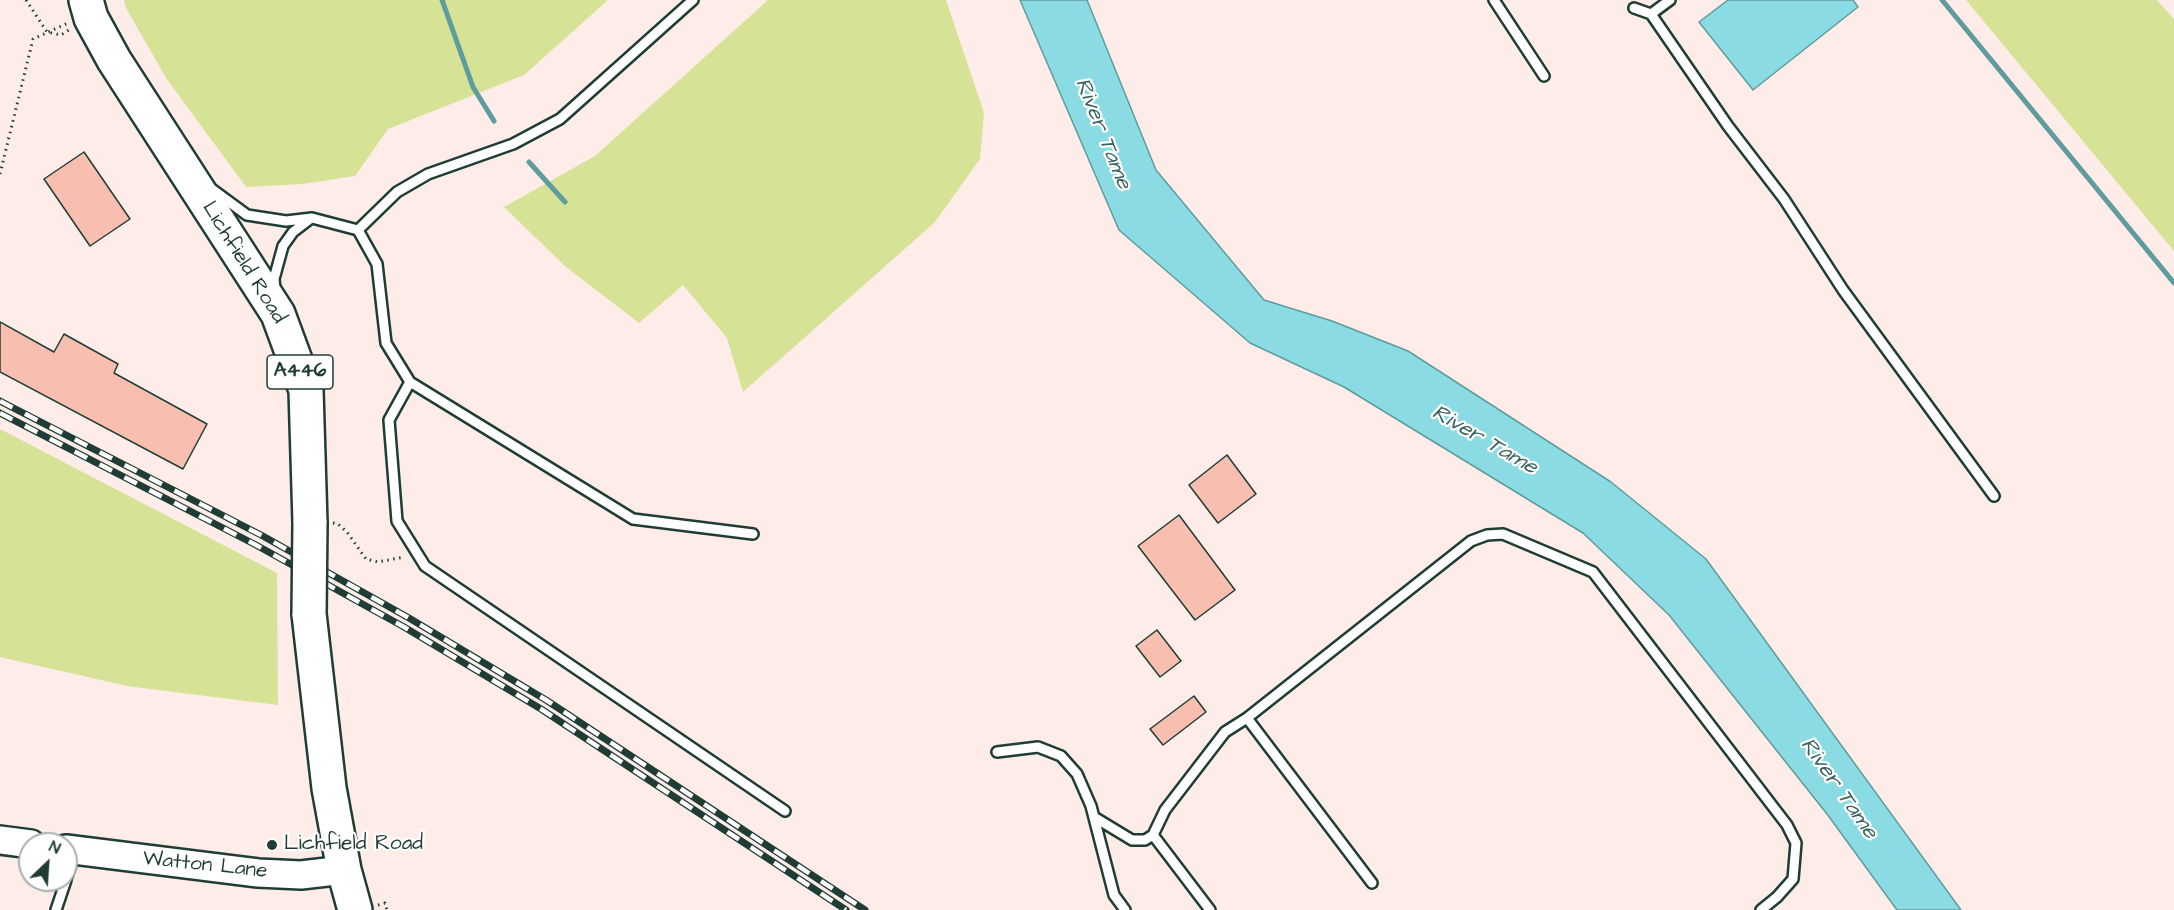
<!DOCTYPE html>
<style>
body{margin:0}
#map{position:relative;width:2174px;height:910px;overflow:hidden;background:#fdece7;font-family:"Architects Daughter",sans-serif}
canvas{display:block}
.north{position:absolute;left:18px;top:832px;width:60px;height:60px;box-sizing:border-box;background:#fff;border:2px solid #a5b1ae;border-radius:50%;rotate:25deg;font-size:16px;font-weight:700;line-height:24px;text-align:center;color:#1f3d34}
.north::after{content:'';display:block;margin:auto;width:21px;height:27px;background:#1f3d34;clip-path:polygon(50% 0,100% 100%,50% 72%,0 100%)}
</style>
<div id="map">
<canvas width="2174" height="910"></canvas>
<div class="north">N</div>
</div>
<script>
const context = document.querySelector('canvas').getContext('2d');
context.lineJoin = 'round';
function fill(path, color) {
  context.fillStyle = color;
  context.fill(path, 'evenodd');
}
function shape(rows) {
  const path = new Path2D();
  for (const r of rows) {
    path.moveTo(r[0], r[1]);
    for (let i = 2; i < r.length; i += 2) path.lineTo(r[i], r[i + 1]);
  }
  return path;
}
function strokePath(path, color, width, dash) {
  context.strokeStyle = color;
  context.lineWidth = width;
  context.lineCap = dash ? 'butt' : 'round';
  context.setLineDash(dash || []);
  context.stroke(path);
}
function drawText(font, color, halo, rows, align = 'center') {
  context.font = font + ' "Architects Daughter",sans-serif';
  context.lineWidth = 4.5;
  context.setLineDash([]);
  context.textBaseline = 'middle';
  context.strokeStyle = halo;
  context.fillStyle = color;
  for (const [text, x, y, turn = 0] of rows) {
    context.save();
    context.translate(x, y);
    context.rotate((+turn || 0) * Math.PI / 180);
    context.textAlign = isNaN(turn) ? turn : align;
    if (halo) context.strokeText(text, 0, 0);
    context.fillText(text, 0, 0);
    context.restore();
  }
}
const green = shape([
 [124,0,608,0,524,75,388,129,355,176,303,184,246,187,166,78,126,8],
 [768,0,946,0,984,113,980,159,934,223,743,392,727,338,683,285,639,323,565,266,504,207,595,156],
 [1966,0,2157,0,2174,19,2174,251],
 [0,429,277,573,278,705,127,686,0,657]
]);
const water = shape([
 [1020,0,1087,0,1156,170,1264,300,1332,321,1408,351,1611,482,1706,559,1961,910,1897,910,1827,814,1669,615,1583,533,1344,387,1250,343,1119,230,1020,0],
 [1728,0,1853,0,1858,7,1753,90,1699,22,1728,0]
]);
const stream = shape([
 [442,0,473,87,494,121],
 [1942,0,2174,283],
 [529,162,565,202]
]);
const building = shape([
 [84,152,130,219,90,246,44,179,84,152],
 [0,322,54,352,64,334,118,364,114,373,207,424,183,469,0,372,0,322],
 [1227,455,1256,494,1218,523,1189,485,1227,455],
 [1179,515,1235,590,1195,620,1138,546,1179,515],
 [1157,630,1181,661,1160,677,1136,646,1157,630],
 [1194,696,1206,712,1163,745,1150,729,1194,696]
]);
const path = shape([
 [26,0,47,32,61,35,69,30],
 [0,174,33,39,68,23],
 [333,523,338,524,347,532,366,559,378,562,404,557],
 [378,905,385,903,387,910]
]);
const lane = shape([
 [1494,0,1544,76],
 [1634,8,1651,14,1728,126,1784,199,1843,290,1994,496],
 [1651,14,1670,0],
 [213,190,247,215,286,221,312,218,358,230,377,264,386,343,410,382,633,519,753,534],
 [358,230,397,192,428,174,513,144,560,119,693,0],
 [275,289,274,279,283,246,293,232,310,219],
 [410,382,389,420,397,521,425,566,785,811],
 [1247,718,1471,541,1487,535,1503,534,1593,572,1787,825,1796,843,1793,879,1777,897,1761,910],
 [997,752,1038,747,1061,756,1077,774,1091,806,1114,895,1125,910],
 [1094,817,1132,840,1145,840,1153,835],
 [66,879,75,853],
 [56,910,66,880],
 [1210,910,1153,835,1165,810,1225,732,1247,718,1372,883]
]);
const secondary = shape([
 [0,840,31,844],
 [66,849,258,873,301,875,344,870]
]);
const highway = shape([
 [86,0,91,18,114,60,278,314,306,390,310,523],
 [309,614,329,788,344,870,355,910]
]);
const rail = shape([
 [0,401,261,535,409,618,546,700,865,910],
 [0,413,256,545,404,627,541,709,846,910]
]);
const highwayBridge = shape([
 [309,614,310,523]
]);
const markers = [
 [272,845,6,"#1f3d34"]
];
const shields = [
 [300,372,66]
];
const shieldNames = [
 ["A446",300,372]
];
const streetNames = [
 ["Lichfield Road",243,263,58],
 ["Watton Lane",205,866,6]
];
const poiNames = [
 ["Lichfield Road",284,845]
];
const waterNames = [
 ["River Tame",1102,134,68],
 ["River Tame",1484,441,30],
 ["River Tame",1838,789,55]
];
fill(green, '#d6e396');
fill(water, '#8adbe3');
strokePath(water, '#5f9c9d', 1.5);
strokePath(stream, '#5f9c9d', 5);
fill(building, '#f8beaf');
strokePath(building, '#1f3d34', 1.5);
strokePath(lane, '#1f3d34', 14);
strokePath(secondary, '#1f3d34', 32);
strokePath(highway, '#1f3d34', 38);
strokePath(path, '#1f3d34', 3, [1.5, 4.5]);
strokePath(lane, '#fff', 9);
strokePath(secondary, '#fff', 27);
strokePath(highway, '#fff', 33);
strokePath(rail, '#1f3d34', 7);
strokePath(rail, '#fff', 4.5, [14]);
strokePath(highwayBridge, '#1f3d34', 38, []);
strokePath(highwayBridge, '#fff', 33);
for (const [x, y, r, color] of markers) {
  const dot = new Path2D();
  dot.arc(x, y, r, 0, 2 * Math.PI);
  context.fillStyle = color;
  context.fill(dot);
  strokePath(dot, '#fff', 2);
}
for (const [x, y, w] of shields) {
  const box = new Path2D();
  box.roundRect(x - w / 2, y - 17, w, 34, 4.5);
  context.fillStyle = '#fff';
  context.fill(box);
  strokePath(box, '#1f3d34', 1.5);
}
drawText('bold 20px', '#1f3d34', null, shieldNames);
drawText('21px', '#1f3d34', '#fff', streetNames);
drawText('21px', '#1f3d34', '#fff', poiNames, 'left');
drawText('italic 22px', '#3a6460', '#fff', waterNames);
</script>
